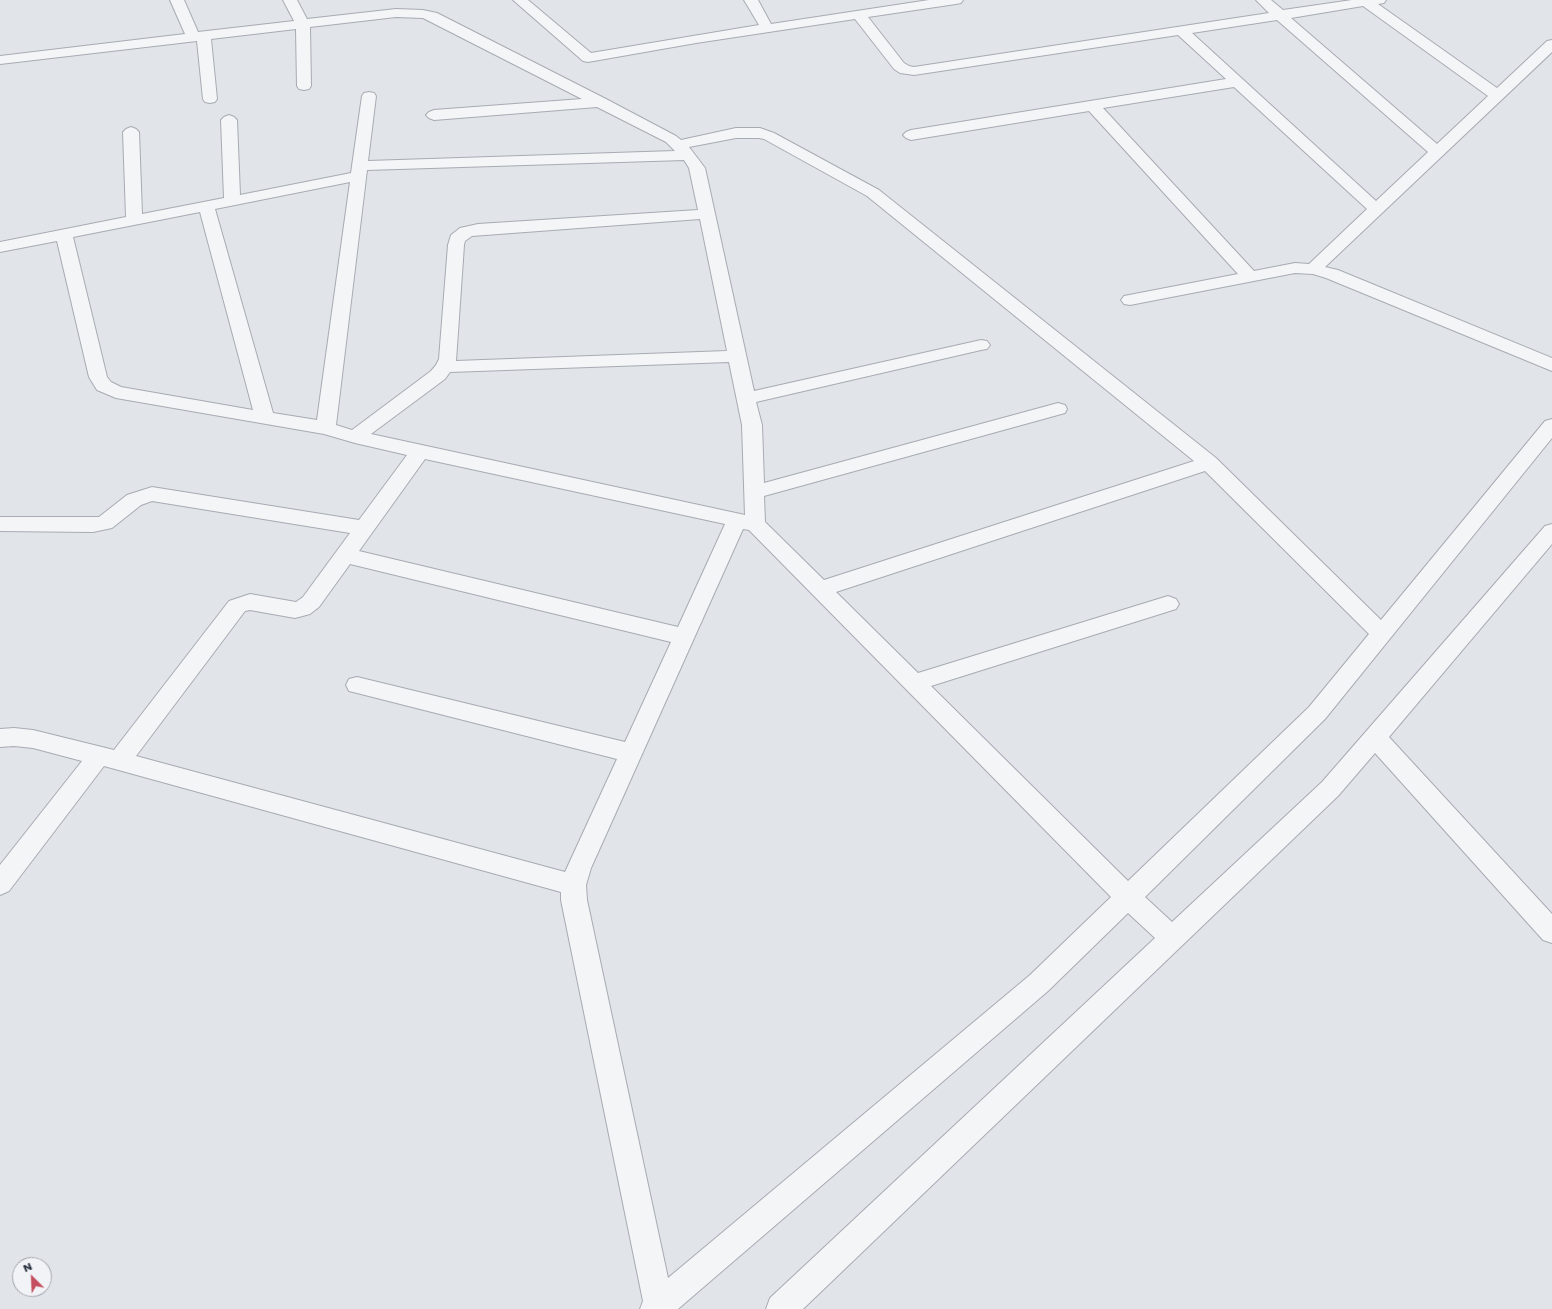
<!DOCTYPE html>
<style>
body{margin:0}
#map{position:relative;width:1552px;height:1309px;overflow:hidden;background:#e1e4e9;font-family:Poppins,sans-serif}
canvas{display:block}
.north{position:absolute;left:12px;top:1257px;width:40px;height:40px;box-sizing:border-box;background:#f1f3f6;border:1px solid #a2a6ad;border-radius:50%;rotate:336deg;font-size:11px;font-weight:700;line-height:16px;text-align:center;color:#2b323f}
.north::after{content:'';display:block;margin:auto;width:14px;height:18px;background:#c54f5e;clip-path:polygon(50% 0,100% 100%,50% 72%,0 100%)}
</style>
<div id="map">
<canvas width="1552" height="1309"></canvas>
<div class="north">N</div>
</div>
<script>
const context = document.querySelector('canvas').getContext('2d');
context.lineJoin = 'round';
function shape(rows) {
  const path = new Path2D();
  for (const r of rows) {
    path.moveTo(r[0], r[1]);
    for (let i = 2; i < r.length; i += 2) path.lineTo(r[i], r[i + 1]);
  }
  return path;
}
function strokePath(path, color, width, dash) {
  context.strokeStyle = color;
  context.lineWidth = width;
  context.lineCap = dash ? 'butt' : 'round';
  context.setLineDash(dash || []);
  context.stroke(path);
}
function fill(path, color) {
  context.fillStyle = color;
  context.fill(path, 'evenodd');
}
const minor = shape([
 [170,0,184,0,198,32,294,21,283,0,297,0,307,19,396,9,423,10,437,13,606,99,676,136,681,140,736,128,760,128,774,133,879,190,1216,458,1381,620,1545,421,1552,419,1552,438,1325,719,1145,897,1172,922,1322,782,1545,526,1552,524,1552,544,1389,737,1552,914,1552,943,1543,940,1375,753,1338,796,803,1309,766,1309,770,1298,1155,938,1128,913,1048,991,678,1309,640,1309,643,1301,561,900,561,892,104,766,9,891,0,895,0,865,82,761,33,748,14,746,0,747,0,729,14,728,33,730,114,750,229,601,250,594,296,602,303,597,350,533,152,501,141,505,112,528,93,532,0,531,0,517,99,517,127,495,152,487,359,520,407,455,355,443,324,434,116,398,97,390,89,377,57,241,0,252,0,242,126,217,123,132,126,129,131,127,136,129,139,132,142,214,224,198,221,120,224,117,229,115,234,117,237,120,240,195,351,173,362,96,364,93,369,92,374,93,376,96,368,161,675,151,666,142,597,107,434,120,429,118,426,115,429,112,434,110,582,99,423,18,396,17,310,27,311,86,309,89,304,90,299,89,297,86,296,29,211,39,217,99,215,102,210,103,205,102,203,99,197,41,0,64,0,56,185,34,170,0],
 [736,138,759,138,764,139,867,196,1194,461,824,580,765,522,764,496,1065,413,1067,409,1065,405,1058,403,764,483,762,425,756,402,981,350,987,349,990,345,987,341,981,340,754,391,705,168,689,147,736,138],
 [684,160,689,168,698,210,478,224,460,228,451,235,448,245,439,359,436,365,431,371,352,430,336,425,367,170,684,160],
 [350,182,317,420,273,413,215,209,350,182],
 [200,212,253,410,121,387,111,382,107,377,73,237,200,212],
 [700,219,727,351,456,361,464,245,465,241,472,236,700,219],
 [729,362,742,425,745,515,371,434,445,379,450,372,729,362],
 [425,459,725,524,678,627,359,551,425,459],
 [1205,471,1369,634,1309,707,1128,881,931,686,1176,609,1179,604,1176,599,1168,596,918,673,836,592,1205,471],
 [743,529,749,530,1111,897,1030,975,668,1278,587,900,586,885,591,868,743,529],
 [350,564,671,642,625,742,357,677,349,679,346,685,349,691,357,693,617,759,565,872,136,756,245,611,250,610,295,618,310,614,319,607,350,564],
 [513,0,528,0,591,53,759,25,744,0,758,0,771,24,929,0,963,0,961,3,956,4,868,17,904,63,909,66,914,67,1269,13,1256,0,1271,0,1283,10,1352,0,1386,0,1384,3,1378,4,1497,88,1547,41,1552,40,1552,52,1325,267,1338,270,1552,358,1552,371,1326,278,1313,274,1295,273,1130,305,1124,304,1121,300,1124,296,1238,274,1089,111,911,140,906,138,903,135,906,132,911,130,1226,79,1178,35,914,75,900,73,894,69,855,19,696,43,588,62,583,61,513,0],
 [1363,6,1488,96,1437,144,1291,18,1363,6],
 [1277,20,1428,152,1376,201,1192,33,1277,20],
 [1234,87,1367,209,1309,264,1295,263,1254,271,1103,108,1234,87]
]);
strokePath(minor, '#a7abb3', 2);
fill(minor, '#f4f5f7');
</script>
